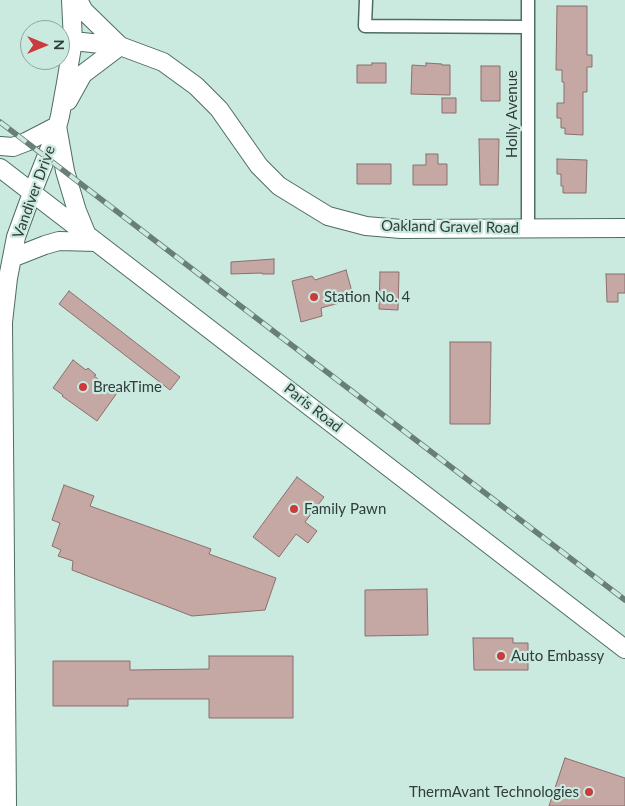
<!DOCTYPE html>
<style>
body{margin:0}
#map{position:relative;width:625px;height:806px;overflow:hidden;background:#caeae0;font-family:Lato,sans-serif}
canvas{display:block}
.north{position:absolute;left:20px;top:20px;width:50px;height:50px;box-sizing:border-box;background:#caeae0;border:1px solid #8ca59d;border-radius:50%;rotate:90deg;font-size:14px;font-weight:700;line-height:20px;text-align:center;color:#303d39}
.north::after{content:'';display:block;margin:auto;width:18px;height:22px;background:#cb3b3d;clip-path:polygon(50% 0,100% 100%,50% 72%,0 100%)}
</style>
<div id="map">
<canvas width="625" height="806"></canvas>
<div class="north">N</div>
</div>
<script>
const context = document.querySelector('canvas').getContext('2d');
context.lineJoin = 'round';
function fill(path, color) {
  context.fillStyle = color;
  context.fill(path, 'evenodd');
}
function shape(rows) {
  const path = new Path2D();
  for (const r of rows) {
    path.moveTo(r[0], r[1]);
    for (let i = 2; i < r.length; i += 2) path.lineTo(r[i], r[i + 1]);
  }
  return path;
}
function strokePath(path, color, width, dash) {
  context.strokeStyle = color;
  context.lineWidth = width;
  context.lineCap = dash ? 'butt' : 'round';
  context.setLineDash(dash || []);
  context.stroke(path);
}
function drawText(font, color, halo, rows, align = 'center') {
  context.font = font + ' Lato,sans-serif';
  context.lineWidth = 4.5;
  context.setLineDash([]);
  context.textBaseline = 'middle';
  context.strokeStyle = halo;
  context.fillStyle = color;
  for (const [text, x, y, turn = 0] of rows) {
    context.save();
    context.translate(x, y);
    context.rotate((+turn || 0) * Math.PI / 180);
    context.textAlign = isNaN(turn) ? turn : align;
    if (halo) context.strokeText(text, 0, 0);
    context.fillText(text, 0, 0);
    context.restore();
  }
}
const building = shape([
 [557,6,587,6,587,55,592,55,592,67,587,67,587,92,583,92,583,135,565,134,565,128,561,128,561,118,557,118,557,103,564,103,564,82,562,82,562,70,556,70,557,6],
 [372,63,386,63,386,83,357,83,357,65,372,65,372,63],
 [426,63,442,64,442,65,450,65,450,95,411,94,412,65,426,66,426,63],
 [481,66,500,66,500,101,481,101,481,66],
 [442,98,456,98,456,113,442,113,442,98],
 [479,139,499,139,498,185,480,185,479,139],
 [426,154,438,154,438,164,447,164,447,185,413,185,413,165,426,165,426,154],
 [557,159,587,160,586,193,563,193,563,186,561,186,561,174,557,174,557,159],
 [357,164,391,164,391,184,357,184,357,164],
 [274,259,274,274,262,274,262,273,231,274,231,262,274,259],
 [346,270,354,299,321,308,322,316,301,322,292,281,312,276,315,280,346,270],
 [380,272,399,272,398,310,379,309,380,272],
 [606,274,625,274,625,293,618,293,618,302,607,302,606,274],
 [69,291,180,377,170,390,59,304,69,291],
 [450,342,491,342,490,424,450,424,450,342],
 [73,360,86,370,88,368,96,375,94,376,117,393,97,421,62,396,63,395,53,388,73,360],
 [297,477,324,497,305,522,317,531,308,543,296,534,279,557,253,537,297,477],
 [64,485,94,496,90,506,211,549,209,554,276,578,265,610,192,616,72,570,73,561,58,556,61,550,52,546,60,523,52,520,64,485],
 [427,589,428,635,365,636,365,590,427,589],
 [473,638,513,638,513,643,528,643,528,670,474,670,473,638],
 [209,656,293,656,293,718,209,718,209,699,128,699,128,706,53,706,53,661,130,661,130,670,209,669,209,656],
 [565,758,625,778,625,806,549,806,565,758]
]);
const street = shape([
 [366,0,365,26,528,27],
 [528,228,528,0]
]);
const secondary = shape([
 [78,0,84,11,120,46],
 [73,41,120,46,163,62,196,86,219,109,259,166,279,186,328,216,366,226,401,229,625,228],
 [68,101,83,74,120,46],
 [0,146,13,147,26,142,57,126,65,171,77,211,86,233],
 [0,168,625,649],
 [12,258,45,245,59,241,96,242],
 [7,806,3,322,8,278,16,237,32,193,55,135,60,116,66,83,73,41,71,0]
]);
const rail = shape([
 [0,122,625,600]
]);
const markers = [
 [314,297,5,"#cb3b3d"],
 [83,387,5,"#cb3b3d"],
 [294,509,5,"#cb3b3d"],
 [501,656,5,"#cb3b3d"],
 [589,792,5,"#cb3b3d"]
];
const streetNames = [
 ["Holly Avenue",512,114,-90],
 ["Vandiver Drive",34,192,-70],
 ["Oakland Gravel Road",450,227,1],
 ["Paris Road",313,408,38]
];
const poiNames = [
 ["Station No. 4",324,297],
 ["BreakTime",93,387],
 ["Family Pawn",304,509],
 ["Auto Embassy",511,656],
 ["ThermAvant Technologies",579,792,"right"]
];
fill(building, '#c5a7a4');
strokePath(building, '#8b6f6c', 1);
strokePath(street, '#4f6c64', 15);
strokePath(secondary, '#4f6c64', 20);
strokePath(street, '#fff', 12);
strokePath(secondary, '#fff', 18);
strokePath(rail, '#6a7e78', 5.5);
strokePath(rail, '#caeae0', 4, [11]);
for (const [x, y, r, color] of markers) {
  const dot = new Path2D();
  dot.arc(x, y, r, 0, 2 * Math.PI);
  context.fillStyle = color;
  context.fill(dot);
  strokePath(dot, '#caeae0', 2);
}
drawText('15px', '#303d39', '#caeae0', streetNames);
drawText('15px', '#303d39', '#caeae0', poiNames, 'left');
</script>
